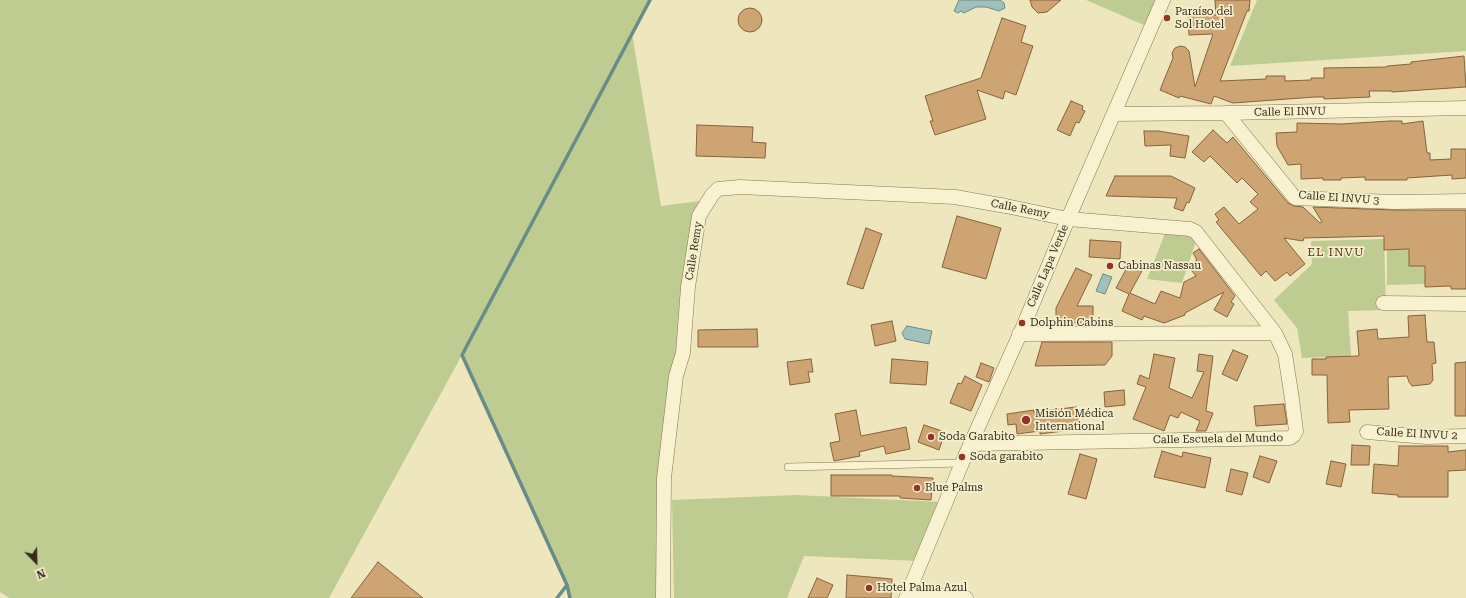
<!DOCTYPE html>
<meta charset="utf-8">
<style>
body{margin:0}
#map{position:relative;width:1466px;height:598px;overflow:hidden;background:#eee6bd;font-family:"Roboto Serif",serif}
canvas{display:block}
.north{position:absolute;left:16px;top:542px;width:40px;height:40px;-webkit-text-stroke:3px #f6efcd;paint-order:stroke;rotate:157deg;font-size:11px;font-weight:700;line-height:16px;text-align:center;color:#352b1b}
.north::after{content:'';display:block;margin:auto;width:14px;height:18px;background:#352b1b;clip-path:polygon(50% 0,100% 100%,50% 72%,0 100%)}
</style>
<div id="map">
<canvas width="1466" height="598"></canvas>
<div class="north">N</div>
</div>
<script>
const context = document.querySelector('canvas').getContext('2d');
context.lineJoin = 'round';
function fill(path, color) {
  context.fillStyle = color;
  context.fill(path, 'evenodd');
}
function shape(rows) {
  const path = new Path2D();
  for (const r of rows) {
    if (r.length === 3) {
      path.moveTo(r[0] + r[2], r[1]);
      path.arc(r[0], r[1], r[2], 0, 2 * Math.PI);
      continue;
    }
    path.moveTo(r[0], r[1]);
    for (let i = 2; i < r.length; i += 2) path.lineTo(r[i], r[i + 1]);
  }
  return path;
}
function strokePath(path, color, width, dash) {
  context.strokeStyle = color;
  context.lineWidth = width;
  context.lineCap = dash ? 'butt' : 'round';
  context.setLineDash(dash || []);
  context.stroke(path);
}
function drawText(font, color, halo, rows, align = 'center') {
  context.font = font + ' "Roboto Serif",serif';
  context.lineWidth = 3.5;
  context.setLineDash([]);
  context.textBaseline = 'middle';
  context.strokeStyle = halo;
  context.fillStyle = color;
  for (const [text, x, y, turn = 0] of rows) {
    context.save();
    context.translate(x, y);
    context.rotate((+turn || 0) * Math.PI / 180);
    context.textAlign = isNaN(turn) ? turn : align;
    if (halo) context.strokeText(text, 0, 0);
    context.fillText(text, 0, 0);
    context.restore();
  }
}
const green = shape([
 [0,0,650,0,632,34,661,206,700,201,664,473,660,598,570,598,567,585,462,355,329,598,9,598,0,592],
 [1086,0,1164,0,1151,28],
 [1257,0,1466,0,1466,51,1230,66],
 [1166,231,1199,232,1182,283,1147,279],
 [1384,239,1386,310,1348,311,1351,356,1302,358,1297,328,1274,300,1312,264,1311,241],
 [1409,249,1409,266,1425,266,1425,284,1387,285,1387,250],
 [796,495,941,502,918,561,804,556,787,598,674,598,672,500]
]);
const water = shape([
 [959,0,1000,0,1004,3,1005,8,999,11,986,7,976,7,964,13,961,11,958,13,954,11,959,0],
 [1103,274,1112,277,1105,294,1096,291,1103,274],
 [907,326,932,331,929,344,905,339,902,333,907,326]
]);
const stream = shape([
 [557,598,567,585],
 [570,598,567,585,462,355,650,0]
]);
const building = shape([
 [1030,0,1061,0,1047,12,1038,13,1032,7,1030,0],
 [1215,0,1250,0,1249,11,1247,11,1220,81,1266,79,1266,76,1285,76,1285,81,1311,80,1311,78,1324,78,1324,68,1387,67,1387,66,1411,64,1411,62,1464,56,1466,87,1392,92,1392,91,1369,91,1370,97,1324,99,1324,97,1315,97,1233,103,1214,96,1211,104,1180,96,1179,98,1160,90,1173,58,1172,53,1175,48,1180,46,1185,47,1189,51,1195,87,1213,34,1189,35,1188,15,1216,15,1215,0],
 [750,20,12],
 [1002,18,1026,26,1021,42,1033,46,1016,95,1005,91,1003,99,977,90,986,119,935,135,930,121,933,121,925,96,981,78,1002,18],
 [1071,101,1083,106,1082,110,1085,111,1079,123,1076,122,1070,136,1057,130,1071,101],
 [1390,121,1402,121,1402,124,1423,121,1427,153,1430,153,1430,160,1451,159,1451,149,1466,149,1466,178,1452,179,1452,175,1407,178,1407,180,1365,180,1365,177,1341,178,1341,180,1323,180,1323,178,1301,179,1301,164,1288,165,1277,146,1276,133,1297,132,1297,123,1341,124,1390,121],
 [697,125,753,127,752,142,766,143,765,158,696,156,697,125],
 [1213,130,1227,143,1233,137,1288,203,1294,206,1303,207,1320,223,1322,222,1313,207,1394,210,1466,210,1466,289,1451,289,1451,286,1425,287,1425,266,1409,266,1409,249,1384,250,1384,236,1304,238,1303,241,1284,238,1305,264,1290,276,1287,272,1275,281,1266,271,1261,276,1216,222,1219,220,1215,214,1224,207,1239,224,1258,209,1250,202,1258,194,1242,178,1237,183,1210,156,1204,162,1192,152,1213,130],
 [1144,131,1158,131,1189,136,1185,158,1170,156,1171,145,1145,146,1144,131],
 [1115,176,1171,176,1195,188,1189,203,1187,202,1183,211,1174,208,1177,198,1106,196,1115,176],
 [957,216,1001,228,986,279,942,267,957,216],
 [866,228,882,234,863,289,847,284,866,228],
 [1090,240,1121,242,1120,259,1089,257,1090,240],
 [1199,249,1235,296,1231,302,1234,304,1227,317,1214,310,1224,292,1185,313,1185,315,1164,323,1144,316,1142,320,1122,311,1129,294,1116,288,1130,262,1143,269,1130,293,1155,304,1161,291,1180,298,1184,282,1196,276,1188,266,1197,260,1193,253,1199,249],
 [1076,268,1092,275,1077,306,1093,306,1093,323,1056,323,1056,308,1076,268],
 [1425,315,1427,342,1434,342,1436,363,1432,364,1433,380,1430,384,1412,386,1409,382,1407,376,1388,377,1389,409,1349,410,1350,422,1328,423,1327,375,1312,375,1312,359,1326,359,1326,357,1359,356,1357,331,1377,329,1378,339,1409,337,1408,316,1425,315],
 [892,321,896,341,875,346,871,325,892,321],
 [757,329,758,347,698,347,698,330,757,329],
 [1042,342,1112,342,1112,356,1105,365,1035,366,1042,342],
 [1233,350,1248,356,1237,381,1222,374,1233,350],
 [1154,354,1175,358,1169,388,1192,398,1204,372,1197,371,1199,354,1213,356,1206,411,1213,413,1206,431,1196,431,1200,421,1181,412,1178,418,1170,415,1164,431,1133,419,1146,387,1137,384,1140,375,1149,379,1154,354],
 [811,359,813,372,808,372,810,382,790,385,787,362,811,359],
 [892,359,928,362,926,385,890,383,892,359],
 [1466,362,1466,416,1455,416,1455,363,1466,362],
 [981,363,994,368,989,382,976,377,981,363],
 [965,376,982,385,971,411,950,403,958,383,961,384,965,376],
 [1124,390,1125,405,1105,407,1104,392,1124,390],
 [1284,404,1287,424,1256,426,1254,406,1284,404],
 [1076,407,1079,429,1040,434,1040,431,1017,434,1016,424,1008,425,1007,414,1034,410,1034,412,1076,407],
 [856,410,861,436,906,427,910,449,886,454,884,446,859,452,860,456,834,461,830,443,840,441,835,414,856,410],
 [924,425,945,432,939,450,918,442,924,425],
 [1352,445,1370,446,1369,465,1351,465,1352,445],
 [1399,446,1448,446,1448,452,1466,450,1466,470,1448,471,1448,497,1398,497,1398,495,1372,493,1374,464,1398,466,1399,446],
 [1162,451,1182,457,1183,452,1211,458,1205,488,1154,477,1162,451],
 [1080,454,1097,459,1086,499,1068,494,1080,454],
 [1260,456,1277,461,1269,483,1253,477,1260,456],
 [1331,461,1346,464,1341,487,1326,484,1331,461],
 [1231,469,1248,473,1242,495,1226,491,1231,469],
 [831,475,892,475,892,476,933,478,931,500,900,498,900,496,831,496,831,475],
 [378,562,423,598,351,598,378,562],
 [847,575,892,579,891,598,846,598,847,575],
 [817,578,833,585,827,598,808,598,817,578]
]);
const service = shape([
 [788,467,962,463]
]);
const minor = shape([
 [1226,113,1295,198,1394,202,1466,201],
 [1114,114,1226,113,1466,108],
 [1383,303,1466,304],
 [1019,334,1275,333],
 [1367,432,1426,437,1466,436],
 [909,592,966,598],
 [663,598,664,478,676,376,683,353,688,287,699,216,712,195,718,189,740,187,955,197,1006,206,1068,219,1190,229,1196,232,1275,333,1285,354,1292,399,1296,431,1294,435,1290,438,970,444],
 [906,598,962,463,1023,327,1068,219,1163,0]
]);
const markers = [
 [1167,18,4,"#963325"],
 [1110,266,4,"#963325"],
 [1022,323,4,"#963325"],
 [1026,420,5,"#963325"],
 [931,437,4,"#963325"],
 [962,457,4,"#963325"],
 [917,488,4,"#963325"],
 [869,588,4,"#963325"]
];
const poiNames = [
 ["Paraíso del",1175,12],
 ["Sol Hotel",1175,25],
 ["Cabinas Nassau",1118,266],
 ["Dolphin Cabins",1030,323],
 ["Misión Médica",1035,414],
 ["International",1035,427],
 ["Soda Garabito",939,437],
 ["Soda garabito",970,457],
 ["Blue Palms",925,488],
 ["Hotel Palma Azul",877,588]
];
const streetNames = [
 ["Calle El INVU",1290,112,-1],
 ["Calle El INVU 3",1339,198,4],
 ["Calle Remy",1020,209,11],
 ["Calle Remy",694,251,-81],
 ["Calle Lapa Verde",1048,266,-67],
 ["Calle El INVU 2",1417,434,3],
 ["Calle Escuela del Mundo",1218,439,-1]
];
const neighbourhoodNames = [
 ["EL INVU",1336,252]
];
fill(green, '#becc91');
fill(water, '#a1c0bb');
strokePath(water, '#688d89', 1);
strokePath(stream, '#688d89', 3.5);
fill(building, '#cda472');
strokePath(building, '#86633c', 1);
strokePath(service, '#867656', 8);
strokePath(minor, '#867656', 15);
strokePath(service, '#f9f2d0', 7);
strokePath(minor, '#f9f2d0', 14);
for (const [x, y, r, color] of markers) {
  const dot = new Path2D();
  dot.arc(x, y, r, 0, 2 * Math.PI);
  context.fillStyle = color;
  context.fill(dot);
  strokePath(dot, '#f6efcd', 1.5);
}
drawText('11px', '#352b1b', '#f6efcd', poiNames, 'left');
drawText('11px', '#352b1b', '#f6efcd', streetNames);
context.letterSpacing = '1px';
drawText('12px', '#63331a', '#f6efcd', neighbourhoodNames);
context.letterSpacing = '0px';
</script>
